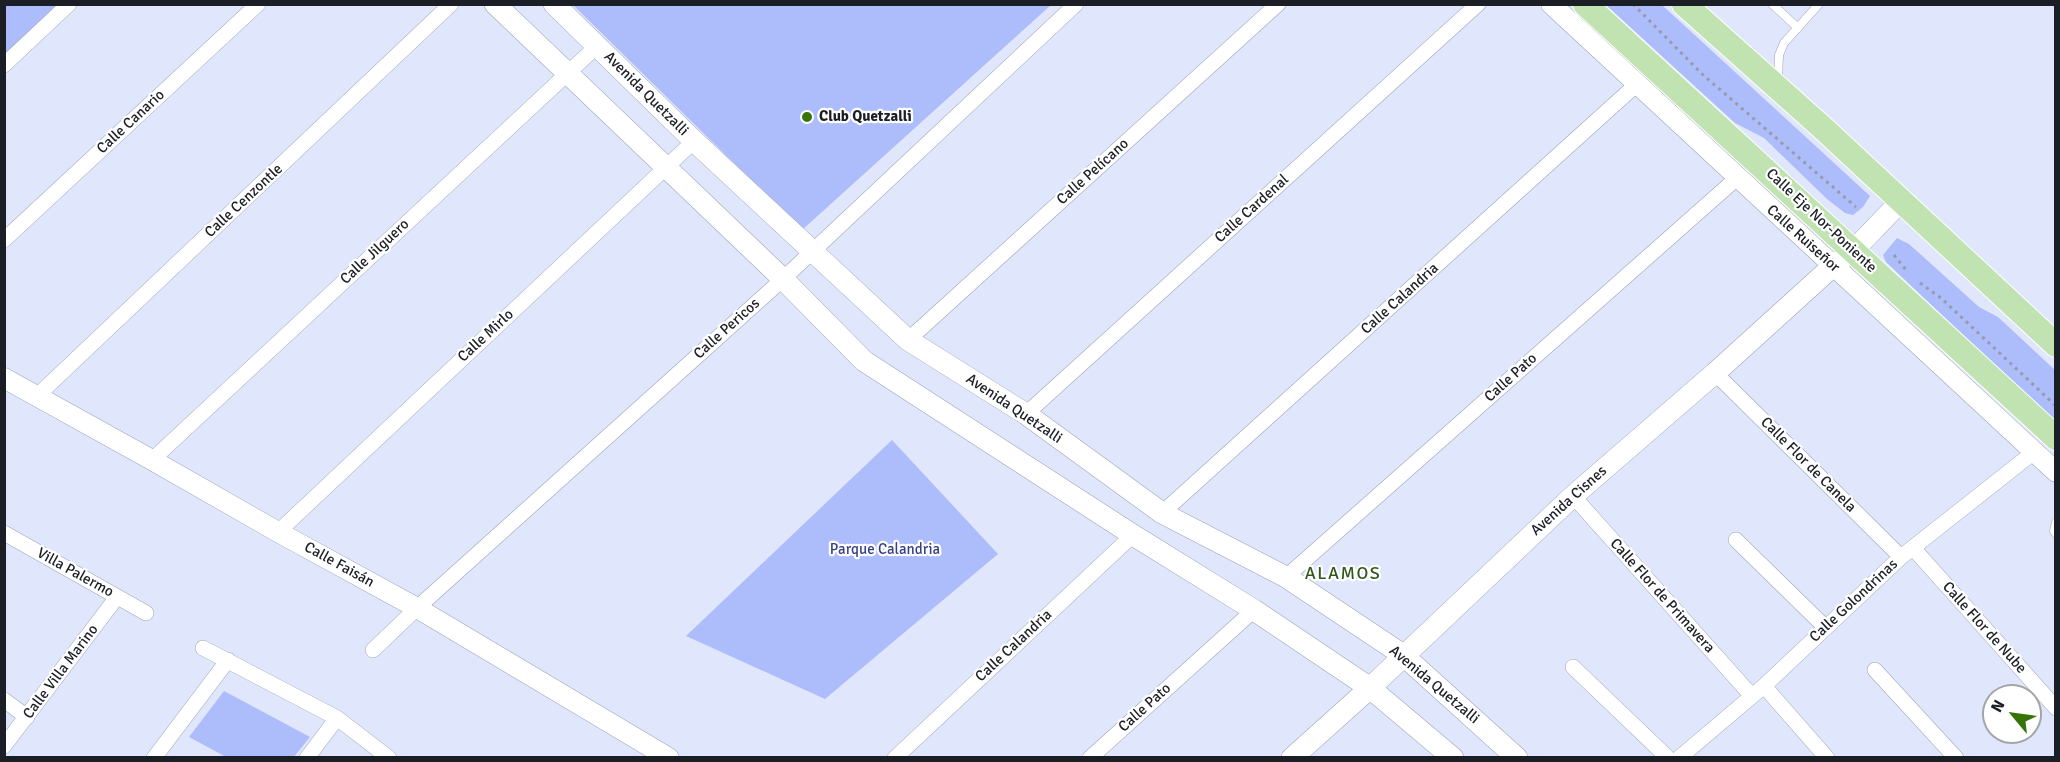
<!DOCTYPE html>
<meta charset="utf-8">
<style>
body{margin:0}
#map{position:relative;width:2060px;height:762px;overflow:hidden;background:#e0e6fb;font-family:Signika,sans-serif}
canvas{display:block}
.frame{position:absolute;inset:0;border:6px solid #1c1e26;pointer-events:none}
.north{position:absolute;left:1982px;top:684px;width:60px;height:60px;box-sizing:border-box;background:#fff;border:2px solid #a4a5a8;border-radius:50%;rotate:299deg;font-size:16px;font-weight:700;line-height:24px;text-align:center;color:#1c1e26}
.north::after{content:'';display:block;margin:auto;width:21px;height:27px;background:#367309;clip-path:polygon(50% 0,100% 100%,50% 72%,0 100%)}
</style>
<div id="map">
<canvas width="2060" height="762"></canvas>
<div class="frame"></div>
<div class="north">N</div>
</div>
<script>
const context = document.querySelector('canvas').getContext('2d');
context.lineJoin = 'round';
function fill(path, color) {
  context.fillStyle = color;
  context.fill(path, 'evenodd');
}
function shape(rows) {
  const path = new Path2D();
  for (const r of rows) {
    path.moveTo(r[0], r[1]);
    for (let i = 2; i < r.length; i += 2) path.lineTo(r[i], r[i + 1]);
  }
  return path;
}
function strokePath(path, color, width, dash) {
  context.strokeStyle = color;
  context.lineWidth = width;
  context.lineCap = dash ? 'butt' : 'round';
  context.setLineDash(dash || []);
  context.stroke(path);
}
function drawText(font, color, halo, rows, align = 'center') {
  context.font = font + ' Signika,sans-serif';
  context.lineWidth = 4.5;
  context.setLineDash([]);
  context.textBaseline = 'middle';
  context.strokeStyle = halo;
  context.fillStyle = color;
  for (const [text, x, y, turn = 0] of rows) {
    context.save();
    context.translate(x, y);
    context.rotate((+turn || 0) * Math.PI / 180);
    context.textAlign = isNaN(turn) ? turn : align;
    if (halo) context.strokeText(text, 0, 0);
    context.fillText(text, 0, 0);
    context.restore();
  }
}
const green = shape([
 [5,5,61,5,5,54],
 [573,5,1051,5,802,230],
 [1606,5,1662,5,1870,196,1863,207,1853,215,1845,213,1827,199,1764,138,1735,123],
 [1897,238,1909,244,1979,307,1998,317,2055,370,2055,422,1886,262,1883,255],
 [892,440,998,554,825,699,686,636],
 [224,691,310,737,293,758,226,757,189,737]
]);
const path = shape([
 [1633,4,1702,74,1856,207],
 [1894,255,1906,270],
 [1920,283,1941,298,2056,406]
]);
const service = shape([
 [1772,4,1798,28],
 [1778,80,1779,55,1784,43,1819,4],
 [2056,522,2054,531,2056,534]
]);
const minor = shape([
 [4,65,69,4],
 [4,240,258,4],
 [908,340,1278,4],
 [1715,373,1901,557],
 [36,397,451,4],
 [1026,414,1478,4],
 [152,460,597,46],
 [1573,496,1751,695],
 [1162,513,1637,84],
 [278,532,694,141],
 [4,533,146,613],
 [1736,540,1825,627],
 [1913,548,2056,708],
 [1286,577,1737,178],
 [203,648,337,718,389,758],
 [373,650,417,608,783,279,1076,4],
 [1573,667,1668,758],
 [1875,670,1956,758],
 [1764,686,1827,758],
 [4,700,27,717],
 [4,746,117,597],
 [154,758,228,660],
 [307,758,337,718],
 [895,758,1133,535],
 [1090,758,1254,610],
 [1679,758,1764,686,1901,557,2034,452]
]);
const tertiary = shape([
 [1551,4,2056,472],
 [4,378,152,460,278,532,417,608,669,758]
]);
const secondary = shape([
 [495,4,783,279,864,361,1133,535,1254,610,1370,688,1453,758],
 [554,4,694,141,908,340,1026,414,1162,513,1286,577,1403,655,1517,758],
 [1292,758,1370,688,1573,496,1715,373,1833,266,1853,251,1901,201]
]);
const primary = shape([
 [1585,4,2056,438],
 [1684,4,1825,130,2056,345]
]);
const markers = [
 [807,117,6,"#367309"]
];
const streetNames = [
 ["Avenida Quetzalli",646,94,45],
 ["Calle Canario",131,122,-43],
 ["Calle Pelícano",1093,172,-42],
 ["Calle Cenzontle",244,201,-43],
 ["Calle Cardenal",1252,209,-42],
 ["Calle Eje Nor-Poniente",1821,221,43],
 ["Calle Ruiseñor",1803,239,42],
 ["Calle Jilguero",375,252,-43],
 ["Calle Calandria",1400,299,-42],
 ["Calle Pericos",727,329,-42],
 ["Calle Mirlo",486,336,-43],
 ["Calle Pato",1511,378,-42],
 ["Avenida Quetzalli",1014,409,34],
 ["Calle Flor de Canela",1808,465,45],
 ["Avenida Cisnes",1569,501,-42],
 ["Calle Faisán",339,565,29],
 ["Villa Palermo",75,573,29],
 ["Calle Flor de Primavera",1662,596,48],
 ["Calle Golondrinas",1854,601,-43],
 ["Calle Flor de Nube",1984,628,48],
 ["Calle Calandria",1014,646,-43],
 ["Calle Villa Marino",61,672,-53],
 ["Avenida Quetzalli",1434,685,40],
 ["Calle Pato",1145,708,-42]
];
const poiNames = [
 ["Club Quetzalli",819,117]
];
const parkNames = [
 ["Parque Calandria",885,550]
];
const quarterNames = [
 ["ALAMOS",1343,574]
];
fill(green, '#adbdfb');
strokePath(service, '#9ea4b8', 9);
strokePath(minor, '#9ea4b8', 16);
strokePath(tertiary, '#9ea4b8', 21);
strokePath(secondary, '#9ea4b8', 22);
strokePath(primary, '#fff', 26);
strokePath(path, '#969aaa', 3, [3, 4.5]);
strokePath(service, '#fff', 8);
strokePath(minor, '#fff', 15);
strokePath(tertiary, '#fff', 20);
strokePath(secondary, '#fff', 21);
strokePath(primary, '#c1e3b2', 24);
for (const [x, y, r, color] of markers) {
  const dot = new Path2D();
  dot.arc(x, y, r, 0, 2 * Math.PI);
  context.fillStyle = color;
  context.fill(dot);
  strokePath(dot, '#fff', 2);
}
drawText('15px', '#1c1e26', '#fff', streetNames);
drawText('bold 15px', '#1c1e26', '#fff', poiNames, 'left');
drawText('15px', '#354089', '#fff', parkNames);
context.letterSpacing = '1.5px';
drawText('18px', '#31581c', '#fff', quarterNames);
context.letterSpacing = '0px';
</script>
